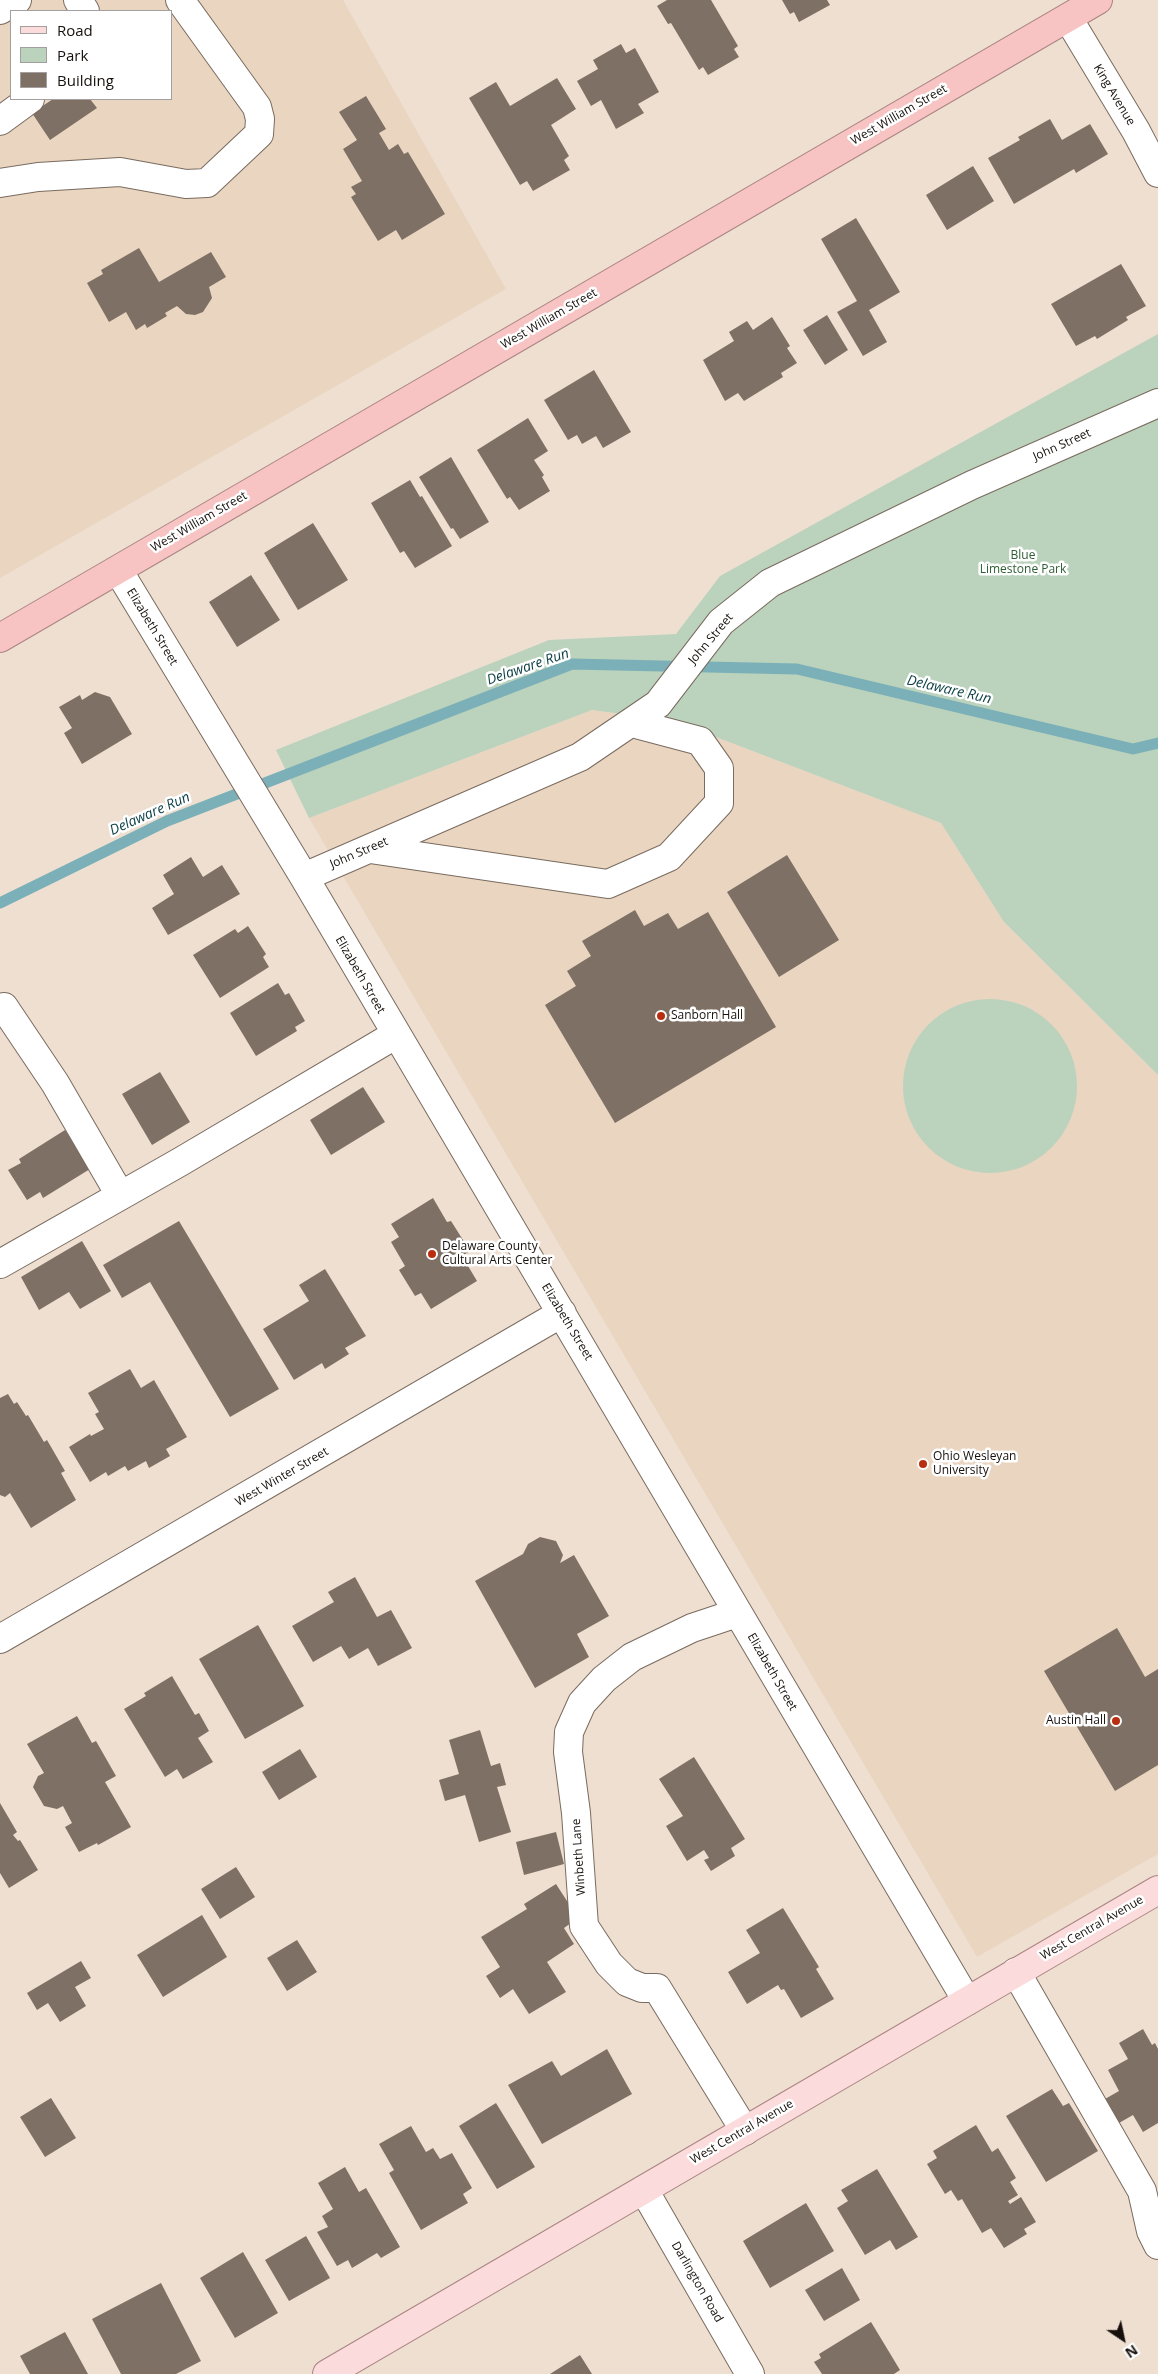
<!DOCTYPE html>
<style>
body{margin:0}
#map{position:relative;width:1158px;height:2374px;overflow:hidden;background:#efdfd1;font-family:"Open Sans",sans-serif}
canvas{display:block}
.legend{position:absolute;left:10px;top:10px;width:162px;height:90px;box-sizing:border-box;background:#fff;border:1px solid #a29f9e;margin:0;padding:6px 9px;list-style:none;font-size:15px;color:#16100c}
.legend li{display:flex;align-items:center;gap:10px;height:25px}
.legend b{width:25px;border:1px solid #a29f9e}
.north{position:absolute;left:1098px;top:2314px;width:50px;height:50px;-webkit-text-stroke:4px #fff;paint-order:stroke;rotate:146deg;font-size:14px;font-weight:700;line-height:20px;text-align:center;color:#16100c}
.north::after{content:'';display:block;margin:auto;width:18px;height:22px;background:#16100c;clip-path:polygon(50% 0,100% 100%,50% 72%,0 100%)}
</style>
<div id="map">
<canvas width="1158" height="2374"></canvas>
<ul class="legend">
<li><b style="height:6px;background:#fbdbdb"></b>Road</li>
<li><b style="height:14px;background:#bbd2bc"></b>Park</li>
<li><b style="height:14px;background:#7e7064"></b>Building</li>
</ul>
<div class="north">N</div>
</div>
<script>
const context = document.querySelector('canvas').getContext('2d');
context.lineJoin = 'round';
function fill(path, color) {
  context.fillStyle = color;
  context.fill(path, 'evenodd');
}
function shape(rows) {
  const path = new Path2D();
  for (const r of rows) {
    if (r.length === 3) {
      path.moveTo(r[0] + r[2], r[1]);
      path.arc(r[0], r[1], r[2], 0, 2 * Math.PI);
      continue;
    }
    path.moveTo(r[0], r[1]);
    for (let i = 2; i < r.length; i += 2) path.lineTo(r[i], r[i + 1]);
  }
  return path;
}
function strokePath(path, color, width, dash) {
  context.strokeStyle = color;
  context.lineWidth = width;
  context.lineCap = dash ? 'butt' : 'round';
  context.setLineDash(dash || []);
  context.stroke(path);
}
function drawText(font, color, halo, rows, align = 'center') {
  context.font = font + ' "Open Sans",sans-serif';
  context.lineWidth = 5;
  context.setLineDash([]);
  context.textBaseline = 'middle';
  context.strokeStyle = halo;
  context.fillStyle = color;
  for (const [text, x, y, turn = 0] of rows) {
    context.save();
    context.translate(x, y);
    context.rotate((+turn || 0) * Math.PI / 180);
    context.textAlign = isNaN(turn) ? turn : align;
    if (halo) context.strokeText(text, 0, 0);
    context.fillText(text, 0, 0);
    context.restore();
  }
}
const built = shape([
 [0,0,343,0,506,289,0,578],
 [11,11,171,11,171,99,11,99],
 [592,710,674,721,941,823,1004,922,1158,1075,1158,1854,977,1957,309,818]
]);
const green = shape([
 [1158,334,1158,1075,1004,922,941,823,674,721,592,710,309,818,276,750,549,640,676,634,720,576],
 [990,1086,87]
]);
const stream = shape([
 [0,903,167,821,572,664,797,669,1133,749,1158,743]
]);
const building = shape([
 [667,0,711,0,738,46,734,49,739,57,708,75,703,67,699,70,671,23,668,24,657,6],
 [782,0,827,0,830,5,799,22,794,12,790,14],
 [621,44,626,53,635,48,659,92,638,104,644,113,616,129,601,100,591,106,577,81,598,69,593,60],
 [557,78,576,109,551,125,569,156,564,160,570,170,533,191,527,181,520,185,469,98,496,82,510,106],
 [366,96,386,129,379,133,389,150,398,144,404,154,408,152,445,214,402,240,396,230,378,241,351,197,356,194,351,187,362,181,343,149,357,140,339,112],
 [53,99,90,99,97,108,50,140,32,113],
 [1050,119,1062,140,1090,124,1108,154,1076,173,1074,169,1014,204,988,158,1020,140,1018,137],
 [973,166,994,201,947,230,926,195],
 [856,218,900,292,869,310,887,342,863,356,837,312,857,301,821,239],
 [139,248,159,282,211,252,226,277,209,287,212,298,203,312,195,315,186,314,177,306,165,313,167,316,147,328,145,324,136,330,126,312,109,322,87,283,103,274,101,270],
 [1121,264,1146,306,1126,317,1128,320,1097,339,1095,336,1076,346,1051,304],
 [827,315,848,350,825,365,803,330],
 [772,317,790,346,787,348,797,363,781,373,783,377,744,401,738,393,725,401,703,360,734,341,729,332,747,321,753,330],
 [594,370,631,432,603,448,596,436,582,444,577,435,568,440,544,400],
 [528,418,548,451,534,460,544,475,542,477,550,491,519,510,510,497,507,499,477,450],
 [451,457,489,522,460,539,453,528,451,529,419,477],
 [410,480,420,497,422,496,452,546,415,568,404,551,400,553,371,503],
 [313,523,348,580,298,610,264,553],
 [251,575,280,620,237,647,209,602],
 [95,692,110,697,132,734,82,764,64,733,72,728,59,707,80,695,82,700],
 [787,855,839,940,779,977,727,892],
 [191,857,203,877,222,865,240,894,168,935,152,908,174,894,163,875],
 [635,910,644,926,668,913,678,929,708,912,776,1027,615,1123,545,1005,576,986,567,971,591,956,582,941],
 [248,926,266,954,263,957,269,967,220,998,193,955,235,929,238,933],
 [278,983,285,995,289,993,305,1021,295,1027,297,1031,256,1056,230,1013],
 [160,1072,190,1122,152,1145,122,1094],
 [363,1087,385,1122,331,1155,310,1120],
 [65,1130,90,1169,43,1198,40,1192,27,1200,8,1170,21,1163,19,1159],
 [433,1198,447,1222,451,1221,470,1251,462,1256,477,1281,431,1309,421,1293,415,1296,399,1270,405,1266,391,1242,399,1237,391,1224],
 [179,1221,279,1389,230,1417,150,1282,122,1298,103,1265],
 [82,1241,111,1291,80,1309,69,1292,39,1310,21,1277],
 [325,1269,366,1336,345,1348,349,1354,325,1369,322,1363,294,1380,263,1329,309,1301,299,1285],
 [130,1369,141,1388,154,1380,187,1437,166,1449,170,1456,149,1468,146,1461,128,1471,125,1466,108,1476,106,1472,90,1482,69,1447,90,1434,91,1436,104,1429,95,1414,99,1412,88,1393],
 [8,1394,14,1404,17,1402,26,1416,28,1415,44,1442,47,1440,65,1471,61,1473,76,1500,31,1528,10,1493,5,1497,0,1495,0,1398],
 [540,1537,556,1541,563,1555,560,1563,574,1555,609,1616,577,1634,589,1657,535,1688,475,1581,523,1554,528,1544],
 [355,1577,377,1617,391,1610,412,1648,378,1666,368,1648,349,1659,341,1646,313,1662,292,1626,334,1602,328,1592],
 [258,1625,304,1706,245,1739,199,1659],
 [1117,1628,1145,1677,1158,1669,1158,1765,1115,1791,1044,1671],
 [172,1676,195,1715,199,1713,209,1731,198,1738,213,1762,183,1779,177,1769,165,1777,124,1709,146,1696,144,1693],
 [77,1716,92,1743,96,1741,116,1776,105,1782,131,1827,98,1845,97,1843,79,1852,65,1827,72,1823,63,1806,57,1809,44,1806,33,1787,38,1776,44,1773,27,1744],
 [480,1730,491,1766,500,1763,506,1785,497,1787,511,1832,479,1842,465,1795,445,1801,439,1780,459,1774,449,1740],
 [300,1749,317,1777,279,1800,262,1772],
 [694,1757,745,1839,731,1848,735,1856,711,1871,704,1860,709,1858,704,1850,687,1861,666,1826,683,1816,659,1779],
 [0,1803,17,1832,13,1835,18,1841,20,1840,38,1870,9,1888,0,1873],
 [556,1832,564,1864,524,1875,516,1842],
 [236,1867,255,1897,220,1919,201,1889],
 [556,1884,578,1918,564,1928,574,1944,547,1962,566,1992,529,2014,513,1989,500,1998,486,1976,500,1967,481,1937,527,1909,524,1904],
 [783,1908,819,1967,816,1969,834,1999,801,2018,784,1989,781,1990,778,1985,747,2004,728,1972,760,1953,746,1930],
 [202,1915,227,1957,163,1997,137,1955],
 [297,1940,317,1972,287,1991,267,1958],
 [81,1961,91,1978,75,1987,86,2006,60,2022,48,2003,37,2010,27,1993],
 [1143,2029,1152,2045,1155,2043,1158,2049,1158,2123,1143,2132,1133,2115,1119,2123,1105,2099,1119,2091,1108,2070,1128,2059,1119,2043],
 [607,2049,632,2094,542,2144,508,2085,552,2061,561,2076],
 [1052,2089,1063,2106,1069,2103,1098,2151,1046,2182,1006,2116],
 [51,2098,76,2138,45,2157,20,2117],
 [496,2103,535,2167,497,2189,459,2126],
 [976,2125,992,2152,998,2148,1016,2178,1010,2182,1018,2195,1008,2201,1010,2204,1021,2197,1036,2222,1024,2229,1027,2234,1004,2248,991,2228,982,2233,962,2199,958,2201,951,2190,945,2194,927,2164,937,2158,933,2151],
 [411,2126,426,2152,433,2148,440,2159,452,2153,472,2188,463,2194,468,2203,421,2230,389,2173,394,2170,379,2144],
 [345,2167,359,2192,366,2188,400,2247,381,2258,377,2253,352,2268,348,2260,337,2266,317,2232,328,2227,322,2216,333,2209,318,2183],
 [877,2169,918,2237,896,2250,890,2240,865,2255,837,2208,848,2201,841,2190],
 [806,2203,834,2251,770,2288,743,2241],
 [306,2236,330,2278,289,2301,265,2260],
 [243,2252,278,2313,235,2338,200,2278],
 [842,2268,860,2300,824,2321,805,2290],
 [161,2283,201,2361,176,2374,121,2374,92,2319],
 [871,2322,900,2370,894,2374,822,2374,814,2362,821,2358,819,2354],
 [65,2332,88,2374,30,2374,20,2356],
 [580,2355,592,2374,550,2374]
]);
const minor = shape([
 [78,0,85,11],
 [0,10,17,0],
 [1068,18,1136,131,1158,173],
 [0,121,30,99],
 [0,183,38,177,120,172,186,184,207,183,259,134,260,119,257,107,180,0],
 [118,570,304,877,967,2001],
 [370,849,608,884,669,857,719,803,719,768,700,741,632,723],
 [304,877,580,757,658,704,721,622,770,583,972,485,1158,403],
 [4,1007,55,1083,120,1195],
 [0,1264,180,1162,395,1035],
 [737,1613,692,1628,632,1657,604,1679,582,1703,569,1732,568,1752,576,1813,584,1926,609,1964,627,1982,642,1988,657,1988,745,2131],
 [0,1639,562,1313],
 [1016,1972,1142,2191,1151,2231,1158,2245],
 [644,2190,750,2374]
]);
const major = shape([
 [327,2374,1158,1890]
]);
const highway = shape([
 [0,638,1098,0]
]);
const markers = [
 [661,1016,5,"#b92e10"],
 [432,1254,5,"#b92e10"],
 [923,1464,5,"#b92e10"],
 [1116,1721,5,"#b92e10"]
];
const streetNames = [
 ["King Avenue",1114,95,59],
 ["West William Street",899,115,-30],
 ["West William Street",549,319,-30],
 ["John Street",1062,445,-24],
 ["West William Street",199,522,-30],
 ["Elizabeth Street",152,627,59],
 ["John Street",711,639,-50],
 ["John Street",359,853,-23],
 ["Elizabeth Street",360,975,60],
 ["Elizabeth Street",567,1322,59],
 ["West Winter Street",282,1477,-30],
 ["Elizabeth Street",772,1672,60],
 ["Winbeth Lane",579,1857,-94],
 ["West Central Avenue",1092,1928,-30],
 ["West Central Avenue",742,2132,-30],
 ["Darlington Road",697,2282,60]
];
const parkNames = [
 ["Blue",1023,556],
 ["Limestone Park",1023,570]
];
const poiNames = [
 ["Sanborn Hall",671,1016],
 ["Delaware County",442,1247],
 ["Cultural Arts Center",442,1261],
 ["Ohio Wesleyan",933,1457],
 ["University",933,1471],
 ["Austin Hall",1106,1721,"right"]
];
const waterNames = [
 ["Delaware Run",528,667,-19],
 ["Delaware Run",949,690,13],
 ["Delaware Run",150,814,-24]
];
fill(built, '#ead5c1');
fill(green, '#bbd2bc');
strokePath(stream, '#7bb0b8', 11);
fill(building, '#7e7064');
strokePath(minor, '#796b5f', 30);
strokePath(major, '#a98483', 30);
strokePath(highway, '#a98483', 30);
strokePath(minor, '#fff', 28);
strokePath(major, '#fbdbdb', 28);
strokePath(highway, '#f8c3c3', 28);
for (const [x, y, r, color] of markers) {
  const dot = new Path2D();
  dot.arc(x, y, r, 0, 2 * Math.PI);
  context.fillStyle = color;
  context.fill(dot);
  strokePath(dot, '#fff', 2);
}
drawText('12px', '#16100c', '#fff', streetNames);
drawText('12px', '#2e5e33', '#fff', parkNames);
drawText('12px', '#16100c', '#fff', poiNames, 'left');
drawText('italic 14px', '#0a3e44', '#fff', waterNames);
</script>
